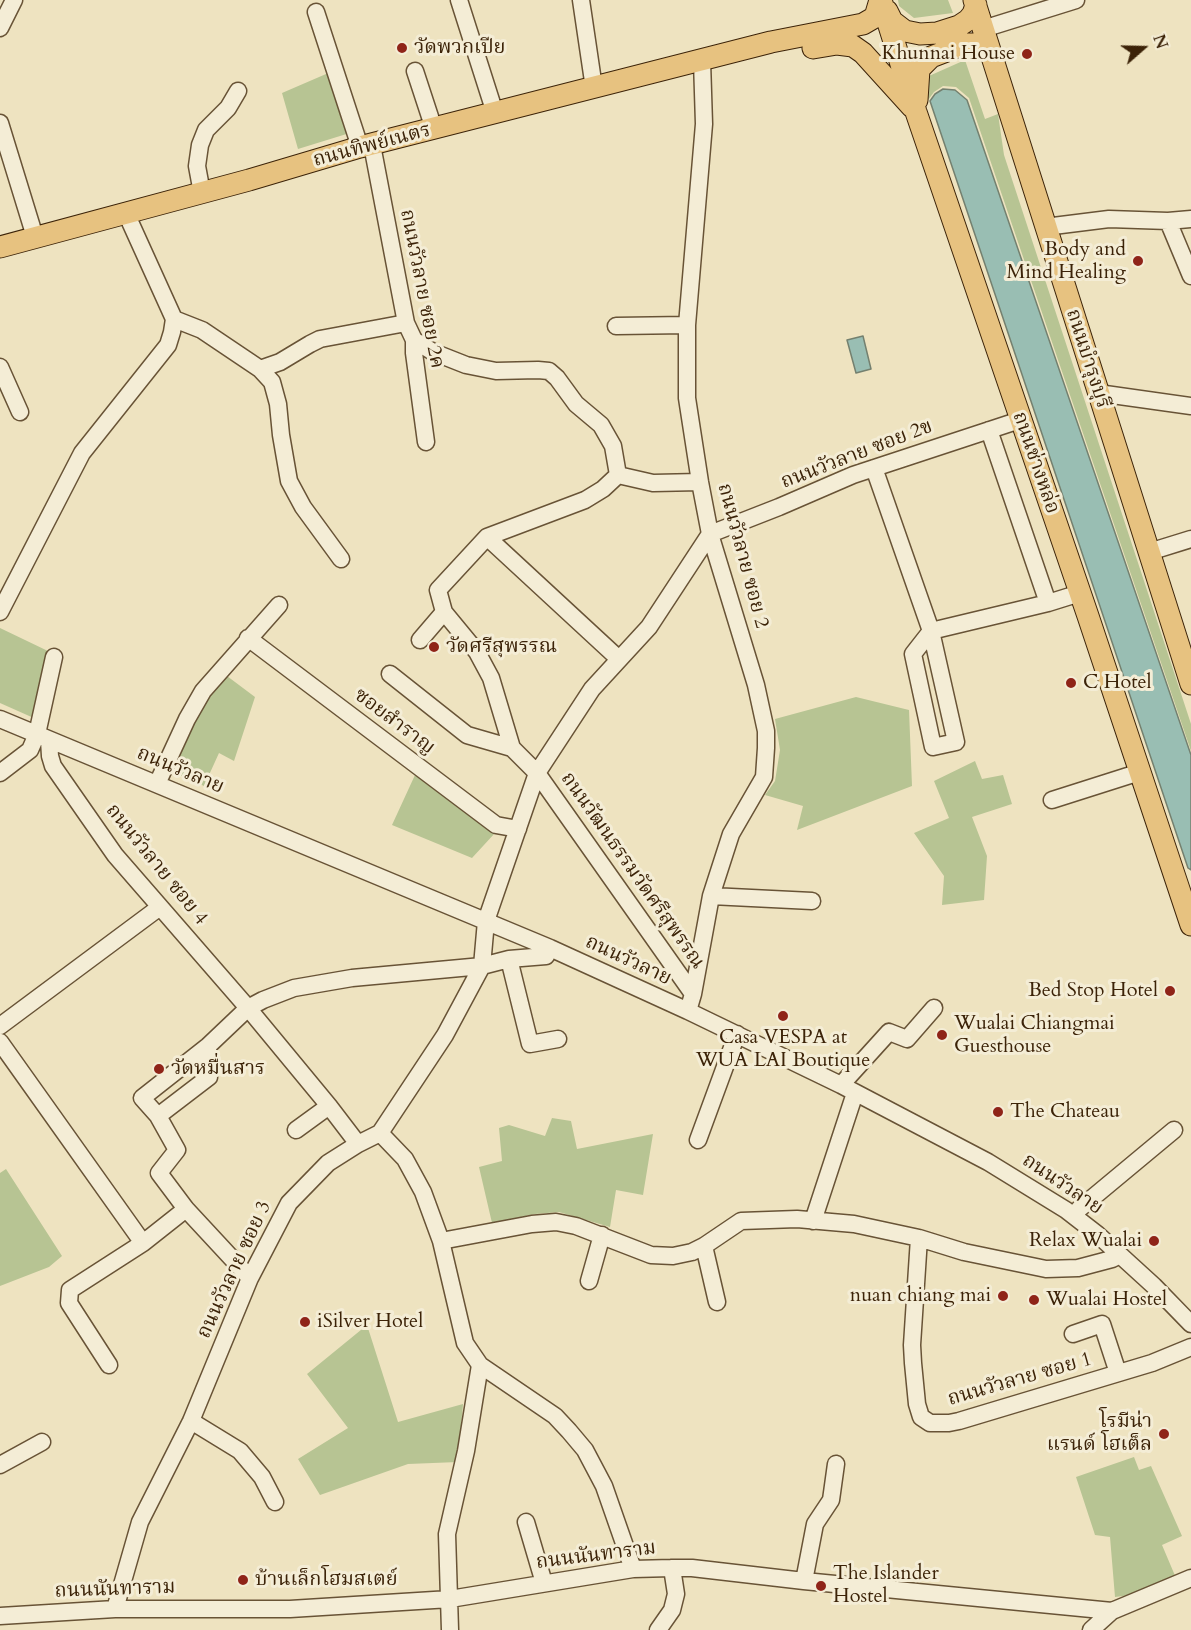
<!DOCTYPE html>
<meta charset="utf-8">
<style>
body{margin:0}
#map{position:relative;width:1191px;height:1630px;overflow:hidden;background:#eee3c0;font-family:Cardo,serif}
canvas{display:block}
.north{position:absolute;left:1113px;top:18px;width:60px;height:60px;-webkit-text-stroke:4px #f4edd6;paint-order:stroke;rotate:70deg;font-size:16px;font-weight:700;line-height:24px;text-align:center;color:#3c2308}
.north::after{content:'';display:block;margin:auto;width:21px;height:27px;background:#3c2308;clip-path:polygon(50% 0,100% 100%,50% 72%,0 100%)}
</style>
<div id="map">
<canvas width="1191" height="1630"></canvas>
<div class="north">N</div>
</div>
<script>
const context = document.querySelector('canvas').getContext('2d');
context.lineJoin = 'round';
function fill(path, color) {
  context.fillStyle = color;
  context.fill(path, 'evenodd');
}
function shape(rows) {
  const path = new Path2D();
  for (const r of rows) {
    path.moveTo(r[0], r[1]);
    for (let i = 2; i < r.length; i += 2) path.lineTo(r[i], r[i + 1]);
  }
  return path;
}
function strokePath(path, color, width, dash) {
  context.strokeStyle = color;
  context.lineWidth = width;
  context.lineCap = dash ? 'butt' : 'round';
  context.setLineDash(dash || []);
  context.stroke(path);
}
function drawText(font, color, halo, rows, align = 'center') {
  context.font = font + ' Cardo,"Noto Serif Thai",serif';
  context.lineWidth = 6;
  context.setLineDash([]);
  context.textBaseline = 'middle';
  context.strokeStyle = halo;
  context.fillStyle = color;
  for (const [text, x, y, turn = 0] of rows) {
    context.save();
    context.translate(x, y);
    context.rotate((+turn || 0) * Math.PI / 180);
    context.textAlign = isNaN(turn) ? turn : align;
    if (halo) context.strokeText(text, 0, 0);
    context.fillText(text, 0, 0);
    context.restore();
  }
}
const green = shape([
 [898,0,948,0,953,13,914,18,899,6],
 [965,60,985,119,998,114,1004,155,1191,724,1191,751,969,98,956,87,943,86,934,92,928,100,926,95,929,76],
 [333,71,353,132,298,149,282,93],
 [0,628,50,652,36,719,0,703],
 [227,676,255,697,234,761,219,753,204,786,171,771,206,699],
 [856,697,909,710,912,786,797,830,803,806,765,795,775,781,780,750,775,719],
 [975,761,982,779,1003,775,1012,804,972,817,987,856,984,900,942,905,944,876,914,833,949,818,934,781],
 [415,775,495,833,472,858,392,825],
 [552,1118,571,1121,577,1149,653,1134,643,1195,616,1190,610,1227,559,1212,535,1214,492,1223,479,1167,502,1161,499,1128,509,1125,545,1136],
 [6,1169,62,1256,49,1267,0,1286,0,1173],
 [367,1325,398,1422,463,1404,458,1462,408,1464,320,1495,298,1459,348,1428,307,1374],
 [1134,1457,1139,1470,1151,1466,1182,1536,1162,1545,1176,1578,1138,1594,1115,1597,1110,1537,1095,1535,1076,1477]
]);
const water = shape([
 [943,89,955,90,967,100,1191,755,1191,870,1188,868,930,101,935,94,943,89],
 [863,336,871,369,856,373,847,340,863,336]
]);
const minor = shape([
 [459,0,495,113],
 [581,0,594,88],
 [316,12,360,147],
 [0,28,14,0],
 [983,29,1076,0],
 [415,71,434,129],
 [0,123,35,237],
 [372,145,406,323,414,340,414,353,426,442],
 [202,193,197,166,200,145,206,130,228,108,238,91],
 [1168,221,1191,276],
 [1045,227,1109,219,1168,221,1191,219],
 [174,319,202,330,260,369,280,362,310,344,320,339,406,323],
 [616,326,687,325],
 [414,340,433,352,466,365,496,371,538,370,549,371,557,378,576,404,601,425,613,446,618,475],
 [0,367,20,412],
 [260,369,272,382,278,404,281,435,289,481,303,507,341,559],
 [1098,393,1191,406],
 [989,430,1048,603],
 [874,468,931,631,1048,603,1080,593],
 [618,475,603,489,585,500,487,537,438,590,444,612,477,652,491,678,512,748,537,773,693,994],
 [618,475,653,483,700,482],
 [487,537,619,659],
 [1149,552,1191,539],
 [0,612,82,453,168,345,172,332,174,319,126,213],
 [931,631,956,742,933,747,913,654,931,631],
 [248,638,496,825,518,829],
 [420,640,444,612],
 [390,674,467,735,512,748],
 [0,719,550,948,688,1011,841,1085,988,1162,1066,1210,1097,1234,1120,1255,1154,1286,1191,1324],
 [49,740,50,756,53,766,115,855,248,1008,329,1106,358,1144],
 [0,773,30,750,37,734,54,657],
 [157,784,187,719,203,691,279,605],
 [1052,800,1140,772],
 [711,896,812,901],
 [509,959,530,1044,558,1039],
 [688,1011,693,994,711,896,731,834,764,777,766,748,766,731,756,685,710,534,700,482,687,398,687,325,704,124,702,61],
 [0,1026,160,907],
 [0,1042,143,1243],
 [208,1046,209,1077,158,1116,177,1150,159,1173,186,1209,250,1278],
 [841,1085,889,1032,907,1039,934,1008],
 [158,1116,142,1098,208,1046,248,1008,263,1000,294,988,352,978,482,966,509,959,546,956,550,948],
 [296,1130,329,1106],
 [380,1133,405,1159,423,1192,441,1241,465,1343,480,1365,555,1416,569,1431,585,1450,604,1486,633,1569],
 [698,1140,737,1034],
 [1079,1209,1174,1130],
 [813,1221,855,1093],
 [919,1238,964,1252,1046,1269,1078,1268,1112,1259,1120,1255],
 [441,1241,532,1224,556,1222,576,1226,651,1255,673,1256,692,1252,704,1246,741,1221,797,1219,854,1224,919,1238,912,1345,913,1363,917,1404,921,1417,930,1423,949,1423,959,1421,1152,1363,1191,1347],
 [704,1246,717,1302],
 [589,1281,602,1235],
 [1073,1334,1102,1324,1118,1373],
 [109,1365,69,1303,70,1290,143,1243,186,1209],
 [191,1421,240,1451,262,1477,275,1502],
 [0,1465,42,1442],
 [526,1522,544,1583],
 [804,1581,815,1524,831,1500,836,1464],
 [115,1609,140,1522,191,1421,250,1278,289,1203,328,1163,358,1144,380,1133,445,1035,482,966,486,921,537,773,592,689,649,627,710,534,779,507,853,475,1020,420],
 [0,1616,115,1609,290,1609,450,1599,633,1569,672,1568,692,1568,804,1581,1112,1611,1191,1578],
 [450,1630,447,1534,466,1451,480,1365],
 [658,1630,672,1610,676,1594,672,1568],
 [1091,1630,1112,1611]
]);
const major = shape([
 [881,0,916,112,1088,616,1191,925],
 [974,0,1191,684],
 [887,11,892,21,905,31,920,34,937,33,959,26,968,20,973,14,976,5],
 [813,48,837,44,853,46,863,53,912,107],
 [917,100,919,69,931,57,965,44,973,44,989,49],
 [0,247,249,180,360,147,771,42,863,24,875,17,880,0]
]);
const markers = [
 [402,48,6,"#8f2418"],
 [1027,54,6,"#8f2418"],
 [1138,261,6,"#8f2418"],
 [434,647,6,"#8f2418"],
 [1071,683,6,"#8f2418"],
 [1170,991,6,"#8f2418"],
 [783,1016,6,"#8f2418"],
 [942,1035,6,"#8f2418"],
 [159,1069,6,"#8f2418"],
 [998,1112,6,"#8f2418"],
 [1154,1241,6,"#8f2418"],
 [1003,1296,6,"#8f2418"],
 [1034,1300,6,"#8f2418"],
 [305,1322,6,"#8f2418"],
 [1164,1434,6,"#8f2418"],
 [243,1580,6,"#8f2418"],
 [821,1586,6,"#8f2418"]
];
const poiNames = [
 ["วัดพวกเปีย",414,48],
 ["Khunnai House",1015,54,"right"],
 ["Body and",1126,250,"right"],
 ["Mind Healing",1126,273,"right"],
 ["วัดศรีสุพรรณ",446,647],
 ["C Hotel",1083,683],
 ["Bed Stop Hotel",1158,991,"right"],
 ["Wualai Chiangmai",954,1024],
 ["Guesthouse",954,1047],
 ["Casa VESPA at",783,1038,"center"],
 ["WUA LAI Boutique",783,1061,"center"],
 ["วัดหมื่นสาร",171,1069],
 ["The Chateau",1010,1112],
 ["Relax Wualai",1142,1241,"right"],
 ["nuan chiang mai",991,1296,"right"],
 ["Wualai Hostel",1046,1300],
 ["iSilver Hotel",317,1322],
 ["โรมีน่า",1152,1422,"right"],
 ["แรนด์ โฮเต็ล",1152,1445,"right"],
 ["The Islander",833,1574],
 ["Hostel",833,1597],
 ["บ้านเล็กโฮมสเตย์",255,1580]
];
const streetNames = [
 ["ถนนทิพย์เนตร",372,146,-15],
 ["ถนนวัวลาย ซอย 2ค",421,289,79],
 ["ถนนบำรุงบุรี",1087,359,72],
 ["ถนนวัวลาย ซอย 2ข",857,455,-21],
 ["ถนนช่างหล่อ",1035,463,71],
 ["ถนนวัวลาย ซอย 2",742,556,75],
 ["ซอยสำราญ",394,722,37],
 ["ถนนวัวลาย",180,771,23],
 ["ถนนวัวลาย ซอย 4",156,865,51],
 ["ถนนวัฒนธรรมวัดศรีสุพรรณ",632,871,55],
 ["ถนนวัวลาย",628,961,25],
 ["ถนนวัวลาย",1062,1185,34],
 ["ถนนวัวลาย ซอย 3",235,1270,-65],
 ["ถนนวัวลาย ซอย 1",1020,1380,-16],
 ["ถนนนันทาราม",596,1556,-7],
 ["ถนนนันทาราม",115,1590,-2]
];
fill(green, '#b7c493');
fill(water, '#99beb3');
strokePath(water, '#74806f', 1.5);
strokePath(minor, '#685336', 19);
strokePath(major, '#3c2308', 23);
strokePath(minor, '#f4edd6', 16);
strokePath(major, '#e7c280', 21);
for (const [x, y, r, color] of markers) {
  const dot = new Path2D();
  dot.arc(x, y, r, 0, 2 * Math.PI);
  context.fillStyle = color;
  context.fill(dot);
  strokePath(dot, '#f4edd6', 2);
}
drawText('20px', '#3c2308', '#f4edd6', poiNames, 'left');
drawText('20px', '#3c2308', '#f4edd6', streetNames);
</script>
